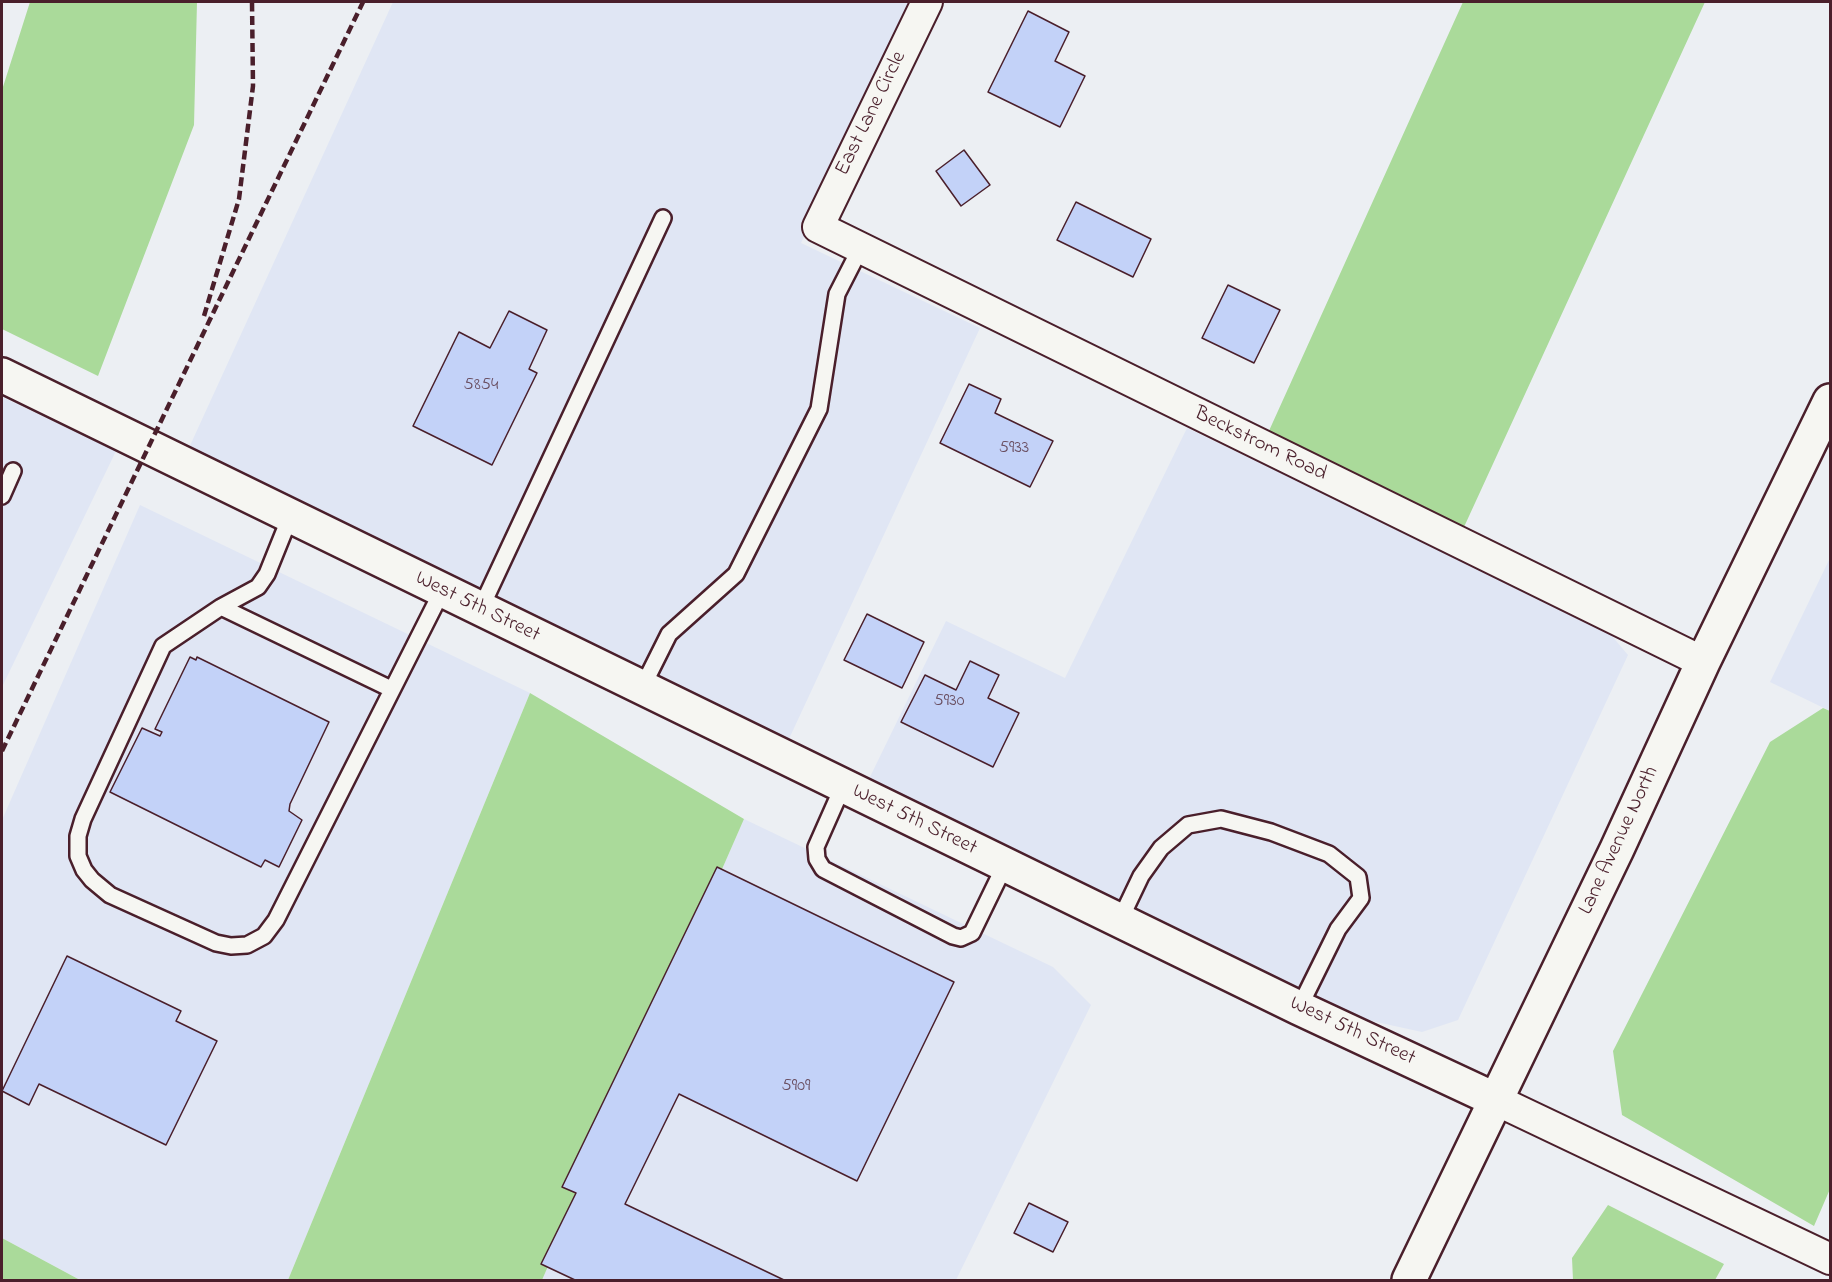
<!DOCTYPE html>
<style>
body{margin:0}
#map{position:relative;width:1832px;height:1282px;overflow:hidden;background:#eceff3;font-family:"Indie Flower",sans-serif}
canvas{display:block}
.frame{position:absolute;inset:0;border:3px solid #4a1f2b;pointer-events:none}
</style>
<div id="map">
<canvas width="1832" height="1282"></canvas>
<div class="frame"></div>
</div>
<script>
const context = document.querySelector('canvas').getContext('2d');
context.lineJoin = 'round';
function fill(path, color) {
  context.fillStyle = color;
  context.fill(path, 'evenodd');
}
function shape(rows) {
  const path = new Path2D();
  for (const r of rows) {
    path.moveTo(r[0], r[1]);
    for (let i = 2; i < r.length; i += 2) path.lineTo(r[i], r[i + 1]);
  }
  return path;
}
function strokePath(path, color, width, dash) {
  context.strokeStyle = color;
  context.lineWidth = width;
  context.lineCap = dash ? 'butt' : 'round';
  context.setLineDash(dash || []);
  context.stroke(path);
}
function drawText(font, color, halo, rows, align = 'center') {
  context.font = font + ' "Indie Flower",sans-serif';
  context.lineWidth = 4.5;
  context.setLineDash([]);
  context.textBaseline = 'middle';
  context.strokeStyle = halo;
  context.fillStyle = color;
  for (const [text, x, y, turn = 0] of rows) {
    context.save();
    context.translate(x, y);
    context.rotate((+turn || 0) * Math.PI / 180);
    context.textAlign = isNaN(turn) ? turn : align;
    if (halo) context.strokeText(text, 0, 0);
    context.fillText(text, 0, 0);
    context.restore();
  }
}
const built = shape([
 [393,2,915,2,801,243,980,328,788,741,188,450],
 [2,397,116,451,2,687],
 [1187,428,1606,629,1628,655,1458,1020,1422,1032,1358,1018,868,781,946,621,1065,678],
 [140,505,530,693,288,1280,80,1280,2,1238,2,820],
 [1830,558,1830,711,1770,682],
 [744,819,1053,967,1091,1005,956,1280,542,1280]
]);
const green = shape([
 [30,2,197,2,194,125,98,376,2,329,2,90],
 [1463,2,1705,2,1464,527,1268,433],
 [530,693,744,819,542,1280,288,1280],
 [1823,708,1830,711,1830,1189,1814,1226,1622,1115,1613,1051,1770,742],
 [1608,1205,1724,1264,1715,1280,1573,1280,1572,1258],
 [2,1238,80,1280,2,1280]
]);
const building = shape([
 [1028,11,1069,32,1055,61,1085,76,1060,127,988,92,1028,11],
 [964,150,990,185,961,206,936,171,964,150],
 [1076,202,1151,239,1133,277,1057,240,1076,202],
 [1228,285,1280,310,1254,363,1202,338,1228,285],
 [509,311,547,330,529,369,537,373,492,465,413,426,459,332,490,348,509,311],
 [969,384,1001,399,995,413,1053,441,1030,487,940,443,969,384],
 [867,614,924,642,902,688,844,660,867,614],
 [190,657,196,660,197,657,329,722,290,804,289,811,302,820,279,867,265,860,261,867,110,792,142,728,160,736,162,732,155,729,190,657],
 [970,661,999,675,988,698,1019,713,993,767,901,722,925,675,956,690,970,661],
 [717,867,954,982,857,1181,679,1094,625,1204,784,1280,575,1280,541,1264,576,1193,562,1187,717,867],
 [67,956,181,1011,176,1021,217,1041,166,1145,39,1084,29,1105,2,1091,67,956],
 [1029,1203,1068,1222,1053,1252,1014,1233,1029,1203]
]);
const service = shape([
 [2,496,13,471],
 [290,517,267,574,258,587,221,607,163,646,83,819,78,836,78,856,84,870,92,880,110,895,216,943,231,946,247,945,264,936,276,920,442,591],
 [221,607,391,689],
 [480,610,663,218],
 [642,688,669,634,736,574,819,409,837,294,860,249],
 [843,786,816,847,817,859,823,869,953,936,961,938,972,933,1005,865],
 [1120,920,1141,876,1161,848,1188,825,1221,819,1271,832,1329,854,1358,877,1361,898,1338,929,1299,1008]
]);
const minor = shape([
 [927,2,818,227,1703,662],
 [1496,1100,1830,1259]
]);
const tertiary = shape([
 [2,375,1299,1008,1496,1100]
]);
const secondary = shape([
 [1409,1280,1617,849,1703,662,1830,401]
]);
const rail = shape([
 [204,316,239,199,253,86,252,2],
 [2,751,363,2]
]);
const numberNames = [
 ["5854",481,386],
 ["5933",1014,449],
 ["5930",949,702],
 ["5909",796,1087]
];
const streetNames = [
 ["East Lane Circle",872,114,-64],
 ["Beckstrom Road",1260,445,26],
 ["West 5th Street",477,608,26],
 ["West 5th Street",914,821,26],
 ["Lane Avenue North",1620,841,-65],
 ["West 5th Street",1352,1032,25]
];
fill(built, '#e0e6f4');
fill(green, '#aada9a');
fill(building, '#c3d2f8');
strokePath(building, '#4a1f2b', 1.5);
strokePath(service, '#4a1f2b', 20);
strokePath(minor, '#4a1f2b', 34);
strokePath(tertiary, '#4a1f2b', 38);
strokePath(secondary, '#4a1f2b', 38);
strokePath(service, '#f6f6f2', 15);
strokePath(minor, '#f6f6f2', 30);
strokePath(tertiary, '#f6f6f2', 33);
strokePath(secondary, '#f6f6f2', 33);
strokePath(rail, '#4a1f2b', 4.5, [9, 4.5]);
drawText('18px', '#684c5e', null, numberNames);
drawText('21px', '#4a1f2b', '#f6f6f2', streetNames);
</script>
